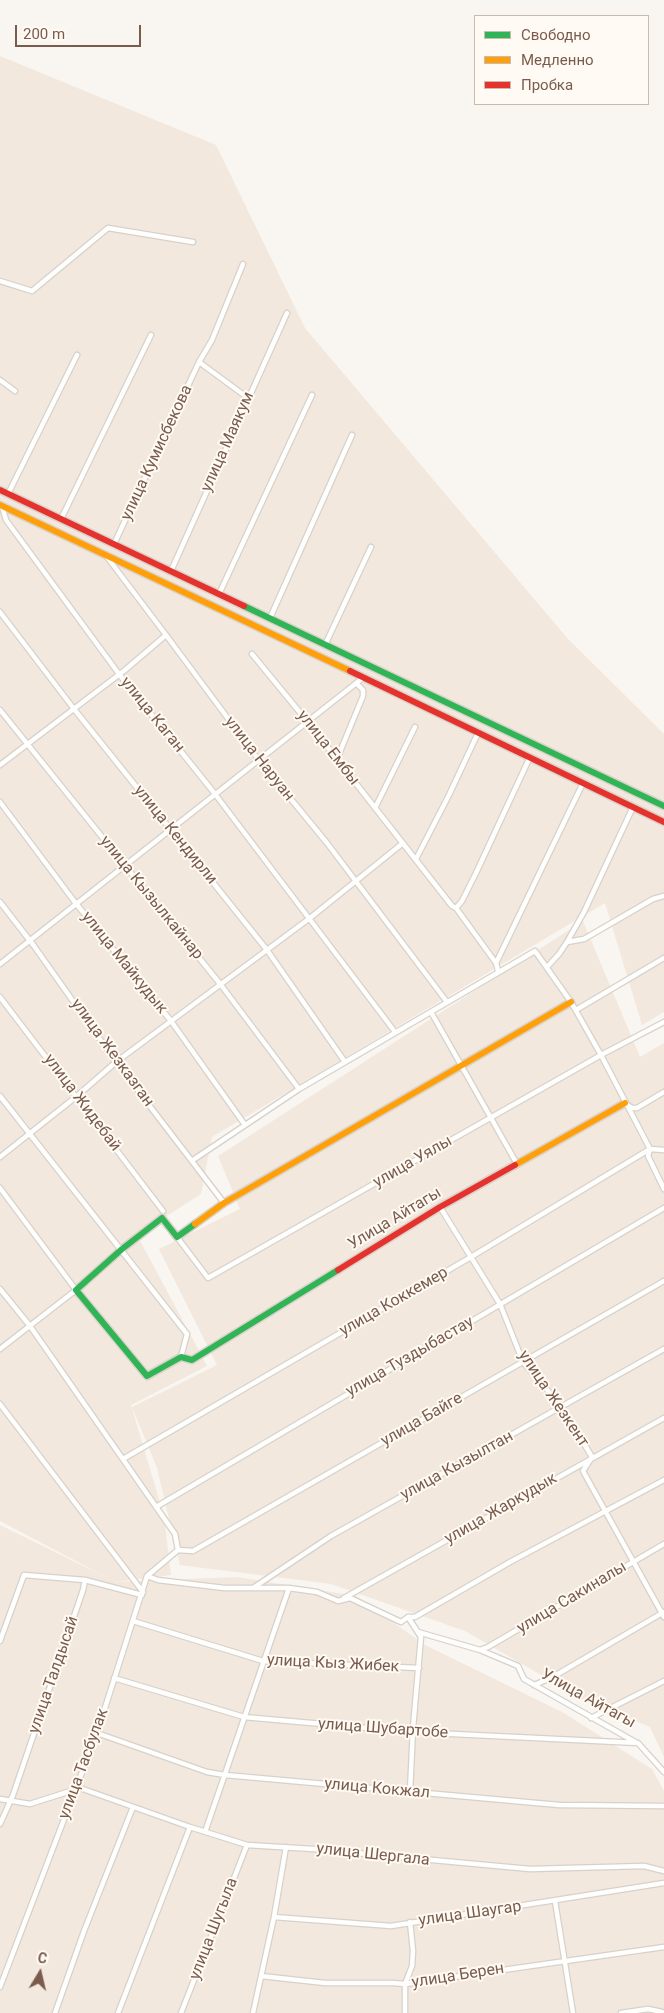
<!DOCTYPE html>
<meta charset="utf-8">
<style>
body{margin:0}
#map{position:relative;width:664px;height:2013px;overflow:hidden;background:#f9f5f0;font-family:Roboto,sans-serif}
canvas{display:block}
.legend{position:absolute;left:474px;top:15px;width:175px;height:90px;box-sizing:border-box;background:#fffaf3;border:1px solid #cabbb1;margin:0;padding:6px 9px;list-style:none;font-size:15px;color:#7a5c4d}
.legend li{display:flex;align-items:center;gap:10px;height:25px}
.legend b{width:25px;border:1px solid #cabbb1}
.north{position:absolute;left:15px;top:1948px;width:50px;height:50px;-webkit-text-stroke:4px #fffaf3;paint-order:stroke;rotate:9deg;font-size:14px;font-weight:700;line-height:20px;text-align:center;color:#7a5c4d}
.north::after{content:'';display:block;margin:auto;width:18px;height:22px;background:#7a5c4d;clip-path:polygon(50% 0,100% 100%,50% 72%,0 100%)}
.scale{position:absolute;left:15px;top:25px;width:126px;height:22px;box-sizing:border-box;border:2px solid #7a5c4d;border-top:0;padding-left:6px;font-size:15px;line-height:18px;white-space:nowrap;color:#7a5c4d;-webkit-text-stroke:4px #fffaf3;paint-order:stroke}
</style>
<div id="map">
<canvas width="664" height="2013"></canvas>
<ul class="legend">
<li><b style="height:6px;background:#30b455"></b>Свободно</li>
<li><b style="height:6px;background:#ff9f0a"></b>Медленно</li>
<li><b style="height:6px;background:#e5322d"></b>Пробка</li>
</ul>
<div class="north">С</div>
<div class="scale">200 m</div>
</div>
<script>
const context = document.querySelector('canvas').getContext('2d');
context.lineJoin = 'round';
function fill(path, color) {
  context.fillStyle = color;
  context.fill(path, 'evenodd');
}
function shape(rows) {
  const path = new Path2D();
  for (const r of rows) {
    path.moveTo(r[0], r[1]);
    for (let i = 2; i < r.length; i += 2) path.lineTo(r[i], r[i + 1]);
  }
  return path;
}
function strokePath(path, color, width, dash) {
  context.strokeStyle = color;
  context.lineWidth = width;
  context.lineCap = dash ? 'butt' : 'round';
  context.setLineDash(dash || []);
  context.stroke(path);
}
function drawText(font, color, halo, rows, align = 'center') {
  context.font = font + ' Roboto,sans-serif';
  context.lineWidth = 4;
  context.setLineDash([]);
  context.textBaseline = 'middle';
  context.strokeStyle = halo;
  context.fillStyle = color;
  for (const [text, x, y, turn = 0] of rows) {
    context.save();
    context.translate(x, y);
    context.rotate((+turn || 0) * Math.PI / 180);
    context.textAlign = isNaN(turn) ? turn : align;
    if (halo) context.strokeText(text, 0, 0);
    context.fillText(text, 0, 0);
    context.restore();
  }
}
const residential = shape([
 [0,56,216,145,305,328,568,639,664,734,664,1012,642,1025,605,903,212,1137,201,1194,137,1235,207,1366,131,1405,164,1516,171,1575,115,1582,237,1577,356,1596,425,1645,564,1713,652,1769,664,1791,664,2013,0,2013,0,1525,110,1579,0,1521],
 [583,921,640,1057,664,1043,664,1757,650,1727,586,1701,465,1631,331,1584,180,1565,157,1468,132,1407,217,1365,159,1249,240,1209,218,1156]
]);
const street = shape([
 [0,281,32,291,108,228,193,242],
 [199,362,248,398],
 [0,380,15,391],
 [8,494,77,355],
 [2,506,6,520,119,674,215,794,395,1032],
 [61,519,151,335],
 [114,544,199,362,212,340,243,264],
 [171,571,287,313],
 [219,594,312,395],
 [0,612,74,709,267,950,345,1062],
 [270,618,352,435],
 [166,635,258,759,327,843,447,1002],
 [325,645,371,547],
 [252,654,307,721,452,906,456,908,462,901,476,873,530,757],
 [0,710,221,985,299,1089],
 [337,759,363,696,363,690,356,683],
 [0,765,125,670,166,635,107,557],
 [0,802,74,901,171,1021,245,1125],
 [375,808,415,727],
 [416,859,449,795,478,733],
 [0,902,34,946,116,1062,224,1203],
 [456,908,496,963,498,971],
 [567,942,584,939,653,899,664,896],
 [496,963,583,783],
 [0,964,364,677],
 [547,967,559,954,567,942,584,912,633,807],
 [0,997,163,1211],
 [576,1010,664,958],
 [431,1012,517,1164],
 [0,1096,187,1334,181,1357],
 [626,1104,632,1108,637,1108,664,1092],
 [0,1157,77,1096,116,1062,310,918,403,843],
 [193,1160,299,1089,535,951,571,1002,601,1055,650,1149,648,1156,664,1189],
 [0,1188,76,1290,0,1349],
 [440,1207,500,1304,523,1362,562,1407,592,1457,583,1471,664,1617],
 [177,1237,208,1278,601,1055,664,1022],
 [0,1289,30,1326,175,1534,178,1550],
 [0,1404,143,1592],
 [123,1459,471,1257,650,1149,664,1150],
 [156,1507,664,1208],
 [178,1550,193,1551,664,1281],
 [147,1576,158,1580,224,1588,289,1588,317,1592,338,1601,350,1598,401,1622,408,1617,421,1637,413,1728,410,1792],
 [253,1588,331,1536,664,1349],
 [344,1598,664,1418],
 [408,1617,415,1617,510,1562,664,1480],
 [133,1621,263,1661,419,1668],
 [418,1632,480,1650,518,1666,524,1679,637,1743],
 [0,1641,24,1575,85,1580],
 [480,1650,488,1647,664,1544],
 [114,1678,244,1717,412,1732,638,1743,664,1772],
 [534,1685,551,1678,664,1612],
 [591,1718,664,1681],
 [97,1733,207,1772,225,1775,559,1805,664,1806],
 [0,1799,30,1804,80,1788,190,1827,247,1845,313,1849,530,1869,644,1866,664,1871],
 [0,1824,13,1795,83,1590,85,1580,142,1595],
 [205,1832,289,1588],
 [555,1901,573,2013],
 [274,1917,391,1926,664,1883],
 [261,1976,325,1983,393,1983,405,1984,664,1947],
 [0,1987,97,1733,147,1576,178,1550],
 [55,2013,84,1931,133,1807],
 [118,2013,190,1827],
 [181,2013,247,1845],
 [253,2013,274,1917,286,1847],
 [405,2013,405,1984,412,1966,413,1951,410,1922],
 [621,2013,648,2009,662,2012,662,2013]
]);
const fast = shape([
 [244,606,664,806],
 [195,1224,177,1237,162,1218,122,1249,76,1290,147,1376,181,1357,192,1360,338,1270]
]);
const slow = shape([
 [0,505,350,671],
 [515,1165,625,1103],
 [195,1224,224,1203,571,1002]
]);
const jam = shape([
 [0,490,244,606],
 [350,671,664,822],
 [338,1270,440,1207,515,1165]
]);
const streetNames = [
 ["улица Маякум",228,442,-66],
 ["улица Кумисбекова",157,453,-65],
 ["улица Каган",152,715,51],
 ["улица Ембы",328,748,52],
 ["улица Наруан",259,759,52],
 ["улица Кендирли",175,835,51],
 ["улица Кызылкайнар",151,898,51],
 ["улица Майкудык",124,963,51],
 ["улица Жезказган",112,1053,54],
 ["улица Жидебай",82,1103,53],
 ["улица Уялы",413,1162,-30],
 ["Улица Айтагы",395,1219,-31],
 ["улица Коккемер",394,1302,-30],
 ["улица Туздыбастау",410,1357,-30],
 ["улица Жезкент",553,1399,56],
 ["улица Байге",422,1420,-30],
 ["улица Кызылтан",457,1466,-29],
 ["улица Жаркудык",501,1509,-30],
 ["улица Сакиналы",572,1598,-31],
 ["улица Кыз Жибек",333,1664,3],
 ["улица Талдысай",54,1675,-71],
 ["Улица Айтагы",588,1699,29],
 ["улица Шубартобе",383,1729,4],
 ["улица Тасбулак",84,1764,-70],
 ["улица Кокжал",377,1789,5],
 ["улица Шергала",373,1855,6],
 ["улица Шаугар",470,1914,-8],
 ["улица Шугыла",214,1929,-69],
 ["улица Берен",458,1976,-9]
];
fill(residential, '#f2e8de');
strokePath(street, '#d7d1cb', 7);
strokePath(fast, '#d9d2cb', 9);
strokePath(slow, '#d9d2cb', 9);
strokePath(jam, '#d9d2cb', 9);
strokePath(street, '#fefefd', 4.5);
strokePath(fast, '#30b455', 6);
strokePath(slow, '#ff9f0a', 6);
strokePath(jam, '#e5322d', 6);
drawText('16px', '#7a5c4d', '#fffaf3', streetNames);
</script>
